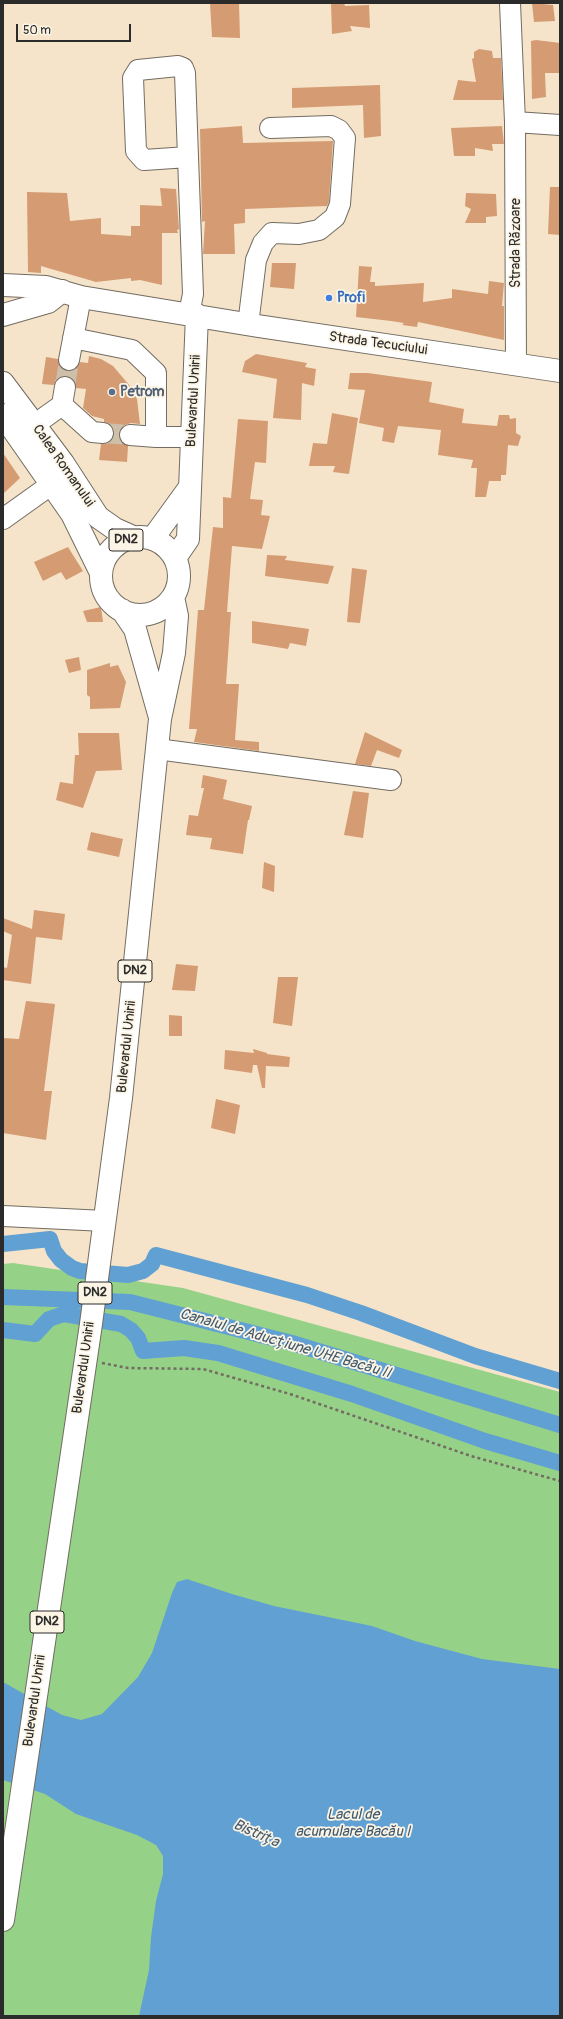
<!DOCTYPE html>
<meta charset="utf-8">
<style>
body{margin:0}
#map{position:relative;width:563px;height:2019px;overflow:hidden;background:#f5e4c9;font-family:Pangolin,sans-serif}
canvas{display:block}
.frame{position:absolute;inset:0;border:4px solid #2b2b2b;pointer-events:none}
.scale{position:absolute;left:16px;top:24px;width:115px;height:18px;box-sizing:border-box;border:2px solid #2b2b2b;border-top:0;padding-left:5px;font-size:12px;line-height:14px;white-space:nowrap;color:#2b2b2b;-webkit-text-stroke:3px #fcf5e5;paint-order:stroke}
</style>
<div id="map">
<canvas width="563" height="2019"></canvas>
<div class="frame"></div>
<div class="scale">50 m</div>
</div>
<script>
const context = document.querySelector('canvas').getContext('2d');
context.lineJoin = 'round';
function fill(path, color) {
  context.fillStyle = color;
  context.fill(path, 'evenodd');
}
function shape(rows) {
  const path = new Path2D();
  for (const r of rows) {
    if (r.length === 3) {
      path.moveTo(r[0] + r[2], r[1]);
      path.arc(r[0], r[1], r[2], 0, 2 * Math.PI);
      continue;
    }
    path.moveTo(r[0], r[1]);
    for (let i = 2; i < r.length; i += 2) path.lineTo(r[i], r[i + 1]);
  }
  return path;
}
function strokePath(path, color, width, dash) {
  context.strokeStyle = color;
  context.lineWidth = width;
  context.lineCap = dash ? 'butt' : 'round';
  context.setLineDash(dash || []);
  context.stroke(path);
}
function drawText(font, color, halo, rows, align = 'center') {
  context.font = font + ' Pangolin,sans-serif';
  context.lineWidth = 3.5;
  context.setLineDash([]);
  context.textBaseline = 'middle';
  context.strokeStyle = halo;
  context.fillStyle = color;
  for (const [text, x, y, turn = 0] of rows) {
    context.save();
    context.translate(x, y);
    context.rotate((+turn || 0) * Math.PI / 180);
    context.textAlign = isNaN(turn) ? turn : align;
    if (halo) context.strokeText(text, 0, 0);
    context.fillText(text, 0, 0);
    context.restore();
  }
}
const green = shape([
 [13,1263,183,1288,560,1392,560,2016,3,2016,3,1264]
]);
const water = shape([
 [187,1579,232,1594,274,1606,372,1626,415,1641,482,1659,560,1669,560,2016,139,2016,149,1970,151,1937,156,1901,163,1874,163,1856,156,1845,137,1835,76,1814,45,1794,3,1780,3,1682,62,1715,81,1720,102,1714,138,1677,152,1653,172,1593,177,1582]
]);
const canal = shape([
 [3,1244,50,1239,54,1251,61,1260,72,1268,80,1271,128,1275,143,1271,152,1264,156,1255,307,1295,361,1313,475,1356,560,1381],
 [3,1297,130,1302,292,1343,560,1425],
 [3,1330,35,1334,49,1319,64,1314,121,1324,131,1330,138,1338,143,1351,184,1348,218,1353,352,1394,485,1441,560,1463]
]);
const building = shape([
 [210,3,239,3,240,38,212,37],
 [331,3,344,3,345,6,369,5,370,28,350,26,352,31,332,34],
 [532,3,553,5,555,21,534,22],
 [536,40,560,43,560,73,545,73,546,97,532,99,531,41],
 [479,49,492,51,493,58,501,58,503,100,453,100,458,80,476,82,472,59,474,58,474,52],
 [380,85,381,136,364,138,363,105,292,108,292,88],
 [242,126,243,143,333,141,329,201,327,206,245,209,245,223,234,224,235,254,203,254,205,221,202,222,200,129],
 [502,126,504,144,492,144,493,151,475,148,475,156,454,156,451,128],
 [550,187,560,187,560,235,548,234],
 [160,188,176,189,179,229,177,230,178,233,162,233,162,285,140,280,131,281,131,278,96,282,41,266,41,273,28,272,27,192,67,193,70,221,101,218,101,234,131,236,131,226,140,226,140,205,162,206],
 [466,193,496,194,497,216,486,217,486,223,465,223,471,209,465,206],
 [272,263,296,263,294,289,270,287],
 [359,266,372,267,370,282,375,282,375,286,424,283,423,302,452,298,452,289,488,294,489,281,504,283,502,306,504,306,504,340,418,322,417,327,402,325,404,323,391,321,356,317],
 [256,354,307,363,305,367,316,369,314,386,302,383,301,420,273,418,277,379,242,372,245,361],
 [89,356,101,359,113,366,130,386,137,399,140,424,131,423,125,425,121,428,119,434,120,440,128,446,127,462,99,460,101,444,107,444,112,440,114,434,114,429,110,424,104,422,104,419,92,416,83,408,86,389,76,388,73,378,66,376,56,379,54,385,42,384,46,357,58,359,61,368,67,371,77,368,80,362,88,363],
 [350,373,368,373,432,382,429,402,464,409,462,423,497,426,499,415,509,415,510,419,516,418,516,433,521,436,518,446,508,445,506,475,501,475,501,481,489,481,486,497,475,497,477,468,471,468,473,460,438,455,441,430,398,426,394,443,382,441,384,428,359,423,365,390,348,389],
 [332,413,358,418,349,474,333,472,335,466,309,466,313,443,327,444],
 [238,419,268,421,266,463,255,462,250,499,263,500,261,515,270,516,262,549,232,546,227,612,231,612,226,684,239,684,235,740,259,742,259,751,194,742,197,729,189,729,198,610,204,610,213,527,223,528,223,497,231,498],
 [3,453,20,478,3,494],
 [68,547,83,571,66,580,61,572,43,581,34,562],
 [267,555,287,556,285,560,334,566,328,584,265,576],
 [352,568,367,570,360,623,347,622],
 [101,607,103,622,87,622,83,611],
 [252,621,309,629,306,646,290,643,288,649,252,643],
 [79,657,81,670,69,673,65,660],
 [110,663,110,667,118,665,126,682,120,708,90,709,90,697,87,695,87,670],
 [365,732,402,750,399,758,377,750,371,766,355,764],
 [78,733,119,733,122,770,96,771,83,808,56,800,60,782,73,784,75,755,79,755],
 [203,775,227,780,223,799,252,806,249,820,248,820,243,854,210,849,212,838,186,835,189,815,198,816,204,788,201,788],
 [353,791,369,793,363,838,344,835],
 [91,832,123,839,119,857,87,850],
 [264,862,275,866,274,892,262,888],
 [34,910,65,914,62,940,36,937,31,984,3,980,3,967,7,968,12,935,3,931,3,918,32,929],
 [176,964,198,966,195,991,172,990],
 [278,977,298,977,292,1026,273,1023],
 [26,1001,55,1004,44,1091,52,1091,46,1140,3,1133,3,1038,19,1039],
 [169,1015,182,1016,182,1036,169,1036],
 [253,1049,267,1053,267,1054,290,1057,289,1067,266,1066,265,1088,262,1088,257,1065,253,1065,252,1073,224,1069,225,1050,254,1053],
 [216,1099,240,1105,235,1134,211,1128]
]);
const minorTunnel = shape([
 [65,387,69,360],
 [103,433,130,435]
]);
const path = shape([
 [102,1363,128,1368,203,1369,290,1394,471,1456,560,1481]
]);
const minor = shape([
 [510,3,515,122,516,365],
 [515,122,560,125],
 [188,157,144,160,136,151,133,78,138,70,178,66,183,68,185,73,188,157,193,294,189,314],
 [248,325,256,260,263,243,272,233,299,234,319,230,335,217,340,204,345,138,339,130,331,126,270,128],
 [73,338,132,350,156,373,156,437],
 [69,360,81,297],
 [62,405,92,432,103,433],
 [34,425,62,405,65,387],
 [130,435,156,437,192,437],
 [3,519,52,484],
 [157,749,391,780],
 [3,1216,105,1221]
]);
const major = shape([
 [3,285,46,287,81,297,258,326,560,371],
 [3,315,48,302,62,291],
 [3,383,63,463,98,517,115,529,133,537],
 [3,415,72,514,101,573],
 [140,576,39],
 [153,538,190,487],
 [175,558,188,539,197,315],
 [122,610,135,629,159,714],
 [3,1920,91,1324,121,1098,160,719,174,653,177,616,173,597]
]);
const markers = [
 [329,298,4,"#3f7fe0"],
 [112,392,4,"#5c6f8a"]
];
const shields = [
 [126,540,34],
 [135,971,34],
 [95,1293,34],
 [47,1622,34]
];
const shieldNames = [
 ["DN2",126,540],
 ["DN2",135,971],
 ["DN2",95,1293],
 ["DN2",47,1622]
];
const streetNames = [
 ["Strada Răzoare",516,243,-90],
 ["Strada Tecuciului",378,344,8],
 ["Bulevardul Unirii",194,401,-87],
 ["Calea Romanului",63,466,55],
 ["Bulevardul Unirii",127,1047,-84],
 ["Bulevardul Unirii",84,1368,-82],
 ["Bulevardul Unirii",35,1701,-82]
];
const shopNames = [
 ["Profi",337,298]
];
const serviceNames = [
 ["Petrom",120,392]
];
const waterNames = [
 ["Canalul de Aducțiune UHE Bacău II",285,1344,16],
 ["Lacul de",353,1815],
 ["acumulare Bacău I",353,1832],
 ["Bistrița",256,1834,24]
];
fill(green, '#95d287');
fill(water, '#61a0d3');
strokePath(canal, '#61a0d3', 16);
fill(building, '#d59b73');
strokePath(minorTunnel, '#cdbfa9', 20, [20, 10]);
strokePath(minor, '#726c62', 22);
strokePath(major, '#726c62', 24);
strokePath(path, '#726c62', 2.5, [3, 3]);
strokePath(minor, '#fff', 20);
strokePath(major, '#fff', 22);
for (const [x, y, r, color] of markers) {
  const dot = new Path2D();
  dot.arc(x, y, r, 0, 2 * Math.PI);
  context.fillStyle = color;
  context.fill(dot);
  strokePath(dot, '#fcf5e5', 1.5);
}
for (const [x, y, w] of shields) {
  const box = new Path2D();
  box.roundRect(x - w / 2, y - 11, w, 22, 3);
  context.fillStyle = '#fcf5e5';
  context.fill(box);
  strokePath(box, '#2b2b2b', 1);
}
drawText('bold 13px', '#2b2b2b', null, shieldNames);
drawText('14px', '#2b2b2b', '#fcf5e5', streetNames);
drawText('bold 14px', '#366cbe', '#fcf5e5', shopNames, 'left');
drawText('bold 14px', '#4e5e75', '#fcf5e5', serviceNames, 'left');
drawText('italic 15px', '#415a6e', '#fcf5e5', waterNames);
</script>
